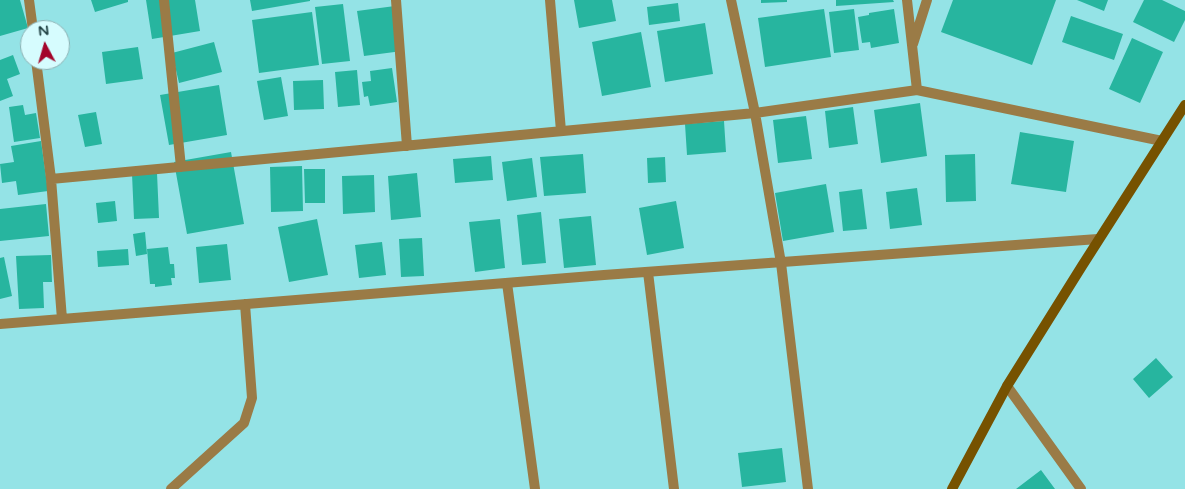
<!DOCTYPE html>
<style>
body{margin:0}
#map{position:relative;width:1185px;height:489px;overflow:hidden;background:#94e3e6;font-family:"Varela Round",sans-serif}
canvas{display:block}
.north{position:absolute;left:20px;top:20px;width:50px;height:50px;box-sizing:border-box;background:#d6fcfe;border:1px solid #8db1b3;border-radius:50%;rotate:354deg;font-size:14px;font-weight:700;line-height:20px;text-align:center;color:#1f4042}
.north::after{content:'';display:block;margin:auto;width:18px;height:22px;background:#a3042a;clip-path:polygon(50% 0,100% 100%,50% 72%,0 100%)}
</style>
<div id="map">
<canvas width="1185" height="489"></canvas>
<div class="north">N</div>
</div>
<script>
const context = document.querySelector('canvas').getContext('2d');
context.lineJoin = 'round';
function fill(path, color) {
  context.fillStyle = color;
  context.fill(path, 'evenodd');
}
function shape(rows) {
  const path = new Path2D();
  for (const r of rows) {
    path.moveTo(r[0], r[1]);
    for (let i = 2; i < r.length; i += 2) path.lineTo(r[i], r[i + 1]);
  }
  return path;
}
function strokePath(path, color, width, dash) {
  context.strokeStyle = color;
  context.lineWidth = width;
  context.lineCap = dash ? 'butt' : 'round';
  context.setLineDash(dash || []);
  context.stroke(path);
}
const building = shape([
 [0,0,20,0,28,28,0,36],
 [91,0,128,0,128,2,95,12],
 [146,0,195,0,200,31,152,39],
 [250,0,310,0,310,1,252,11],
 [574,0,612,0,616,21,579,28],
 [761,0,787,0,787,2,761,3],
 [836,0,893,0,894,2,836,6],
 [953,0,1056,0,1032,65,941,32],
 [1077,0,1108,0,1104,11],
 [1144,0,1162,0,1185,11,1185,20,1174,42,1133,22],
 [678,3,680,21,649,25,647,7],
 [343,4,350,61,322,64,315,7],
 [395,6,402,51,364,56,357,11],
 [824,9,831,57,765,67,758,18],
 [854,9,859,50,834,53,829,12],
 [894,9,899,43,871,48,870,42,862,43,858,17,869,15,869,13],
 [312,12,319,65,259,73,252,20],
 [1071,16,1123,34,1114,60,1062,42],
 [705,23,713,74,665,82,657,31],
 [641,32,651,87,602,96,592,42],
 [1132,38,1163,52,1140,103,1109,89],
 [214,42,222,72,179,83,172,53],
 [138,47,143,79,106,84,102,52],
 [13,55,20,74,7,79,13,96,0,101,0,60],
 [392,68,397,102,370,106,368,96,364,97,362,82,371,81,370,71],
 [357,70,360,105,338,107,335,72],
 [281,77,288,116,264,120,257,81],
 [323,80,324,109,294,110,293,81],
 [219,85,227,135,169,145,160,95],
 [920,103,927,156,881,163,874,110],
 [23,105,25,115,36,113,40,138,14,142,9,107],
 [853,107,858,144,829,148,825,111],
 [96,112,102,144,85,147,78,115],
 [806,116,812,159,778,163,773,120],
 [724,121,726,152,687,155,685,124],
 [1020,132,1074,141,1066,192,1011,184],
 [41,141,48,191,18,195,16,181,2,183,0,164,14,162,11,146],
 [231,152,244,224,187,234,174,162],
 [583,154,586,193,544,196,540,157],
 [975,154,976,201,946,202,945,155],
 [491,156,493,180,455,183,453,159],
 [665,157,666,182,648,183,647,158],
 [532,158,537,197,507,201,502,162],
 [302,166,303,211,271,212,270,167],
 [304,169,325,169,325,203,305,203],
 [157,173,159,218,134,219,132,174],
 [417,173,421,217,391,220,388,176],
 [374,175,375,212,343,214,342,176],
 [826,184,834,232,783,241,775,193],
 [917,188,922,225,890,229,886,192],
 [862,189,867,229,843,231,839,192],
 [115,201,117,221,98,223,96,203],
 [676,201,684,248,647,255,639,208],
 [46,204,49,236,0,241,0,209],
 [541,212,546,263,522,265,517,215],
 [591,216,596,265,564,268,559,219],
 [317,219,328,275,289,282,278,227],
 [500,219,505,268,475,272,469,222],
 [145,232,147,254,136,256,133,234],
 [422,238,424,276,401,277,399,239],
 [382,242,386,275,359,278,355,245],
 [227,244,231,280,199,283,196,247],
 [168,247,170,264,174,264,175,278,171,278,172,285,155,287,155,284,150,284,147,249],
 [128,249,129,265,98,267,97,251],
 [51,255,52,282,43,282,44,308,19,309,16,256],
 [4,257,12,296,0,299,0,258],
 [1156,358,1173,377,1149,398,1133,379],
 [782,448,786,482,742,487,738,453],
 [1041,470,1055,489,1016,489]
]);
const street = shape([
 [29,0,33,30],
 [164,0,181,167],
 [396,0,407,146],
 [550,0,561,131],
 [731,0,755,113,781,263,808,489],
 [907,0,917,90,1162,141],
 [913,44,927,0],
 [36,60,51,179,62,319],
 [51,179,755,113,917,90],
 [648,272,674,489],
 [507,283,535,489],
 [0,324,604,275,1098,239],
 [1007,386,1081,489],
 [171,489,244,423,252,398,245,304]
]);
const secondary = shape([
 [952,489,1007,386,1082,266,1185,105]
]);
fill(building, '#27b59f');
strokePath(street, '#9a7b46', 10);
strokePath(secondary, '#765200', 10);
</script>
